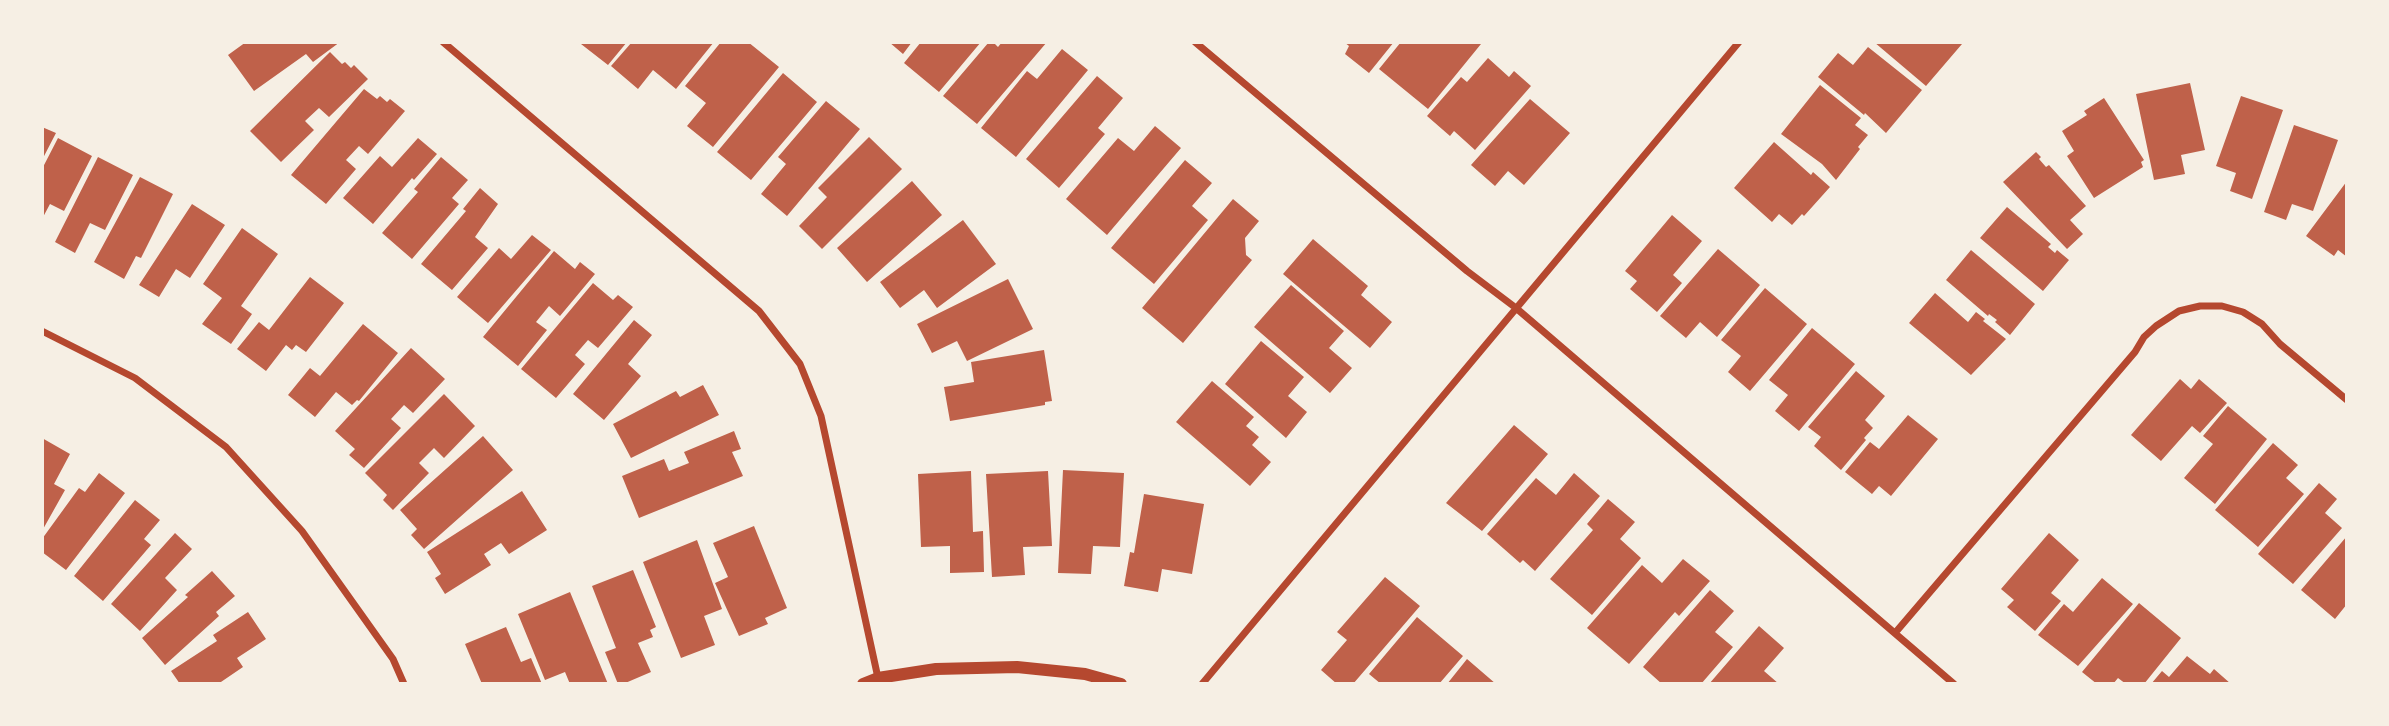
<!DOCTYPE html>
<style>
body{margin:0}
#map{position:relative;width:2389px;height:726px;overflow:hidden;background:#f6efe4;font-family:"Exo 2",sans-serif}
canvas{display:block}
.frame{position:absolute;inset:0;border:44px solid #f6efe4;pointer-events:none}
</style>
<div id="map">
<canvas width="2389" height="726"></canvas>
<div class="frame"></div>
</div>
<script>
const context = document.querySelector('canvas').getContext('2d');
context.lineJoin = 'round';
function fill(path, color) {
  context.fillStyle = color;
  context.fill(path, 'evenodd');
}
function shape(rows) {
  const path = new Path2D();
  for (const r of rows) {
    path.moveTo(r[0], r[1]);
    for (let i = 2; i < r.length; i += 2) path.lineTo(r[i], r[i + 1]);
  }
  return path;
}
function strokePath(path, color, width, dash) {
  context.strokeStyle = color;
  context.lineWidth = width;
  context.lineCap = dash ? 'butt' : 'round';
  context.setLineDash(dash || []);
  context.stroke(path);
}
const building = shape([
 [246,42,340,42,313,62,306,54,254,91,228,55],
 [582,42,627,42,608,65,581,44],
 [632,42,714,42,676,89,653,70,638,89,611,66],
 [721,42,748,42,779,67,713,147,687,126,706,103,685,86],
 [889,42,912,42,903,54],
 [921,42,981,42,939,92,904,63],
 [989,42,993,42,998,47,1002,42,1047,42,977,124,943,96],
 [1344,42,1394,42,1369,73,1345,54,1349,46],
 [1401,42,1479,42,1481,44,1428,109,1379,69],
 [1874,42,1960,42,1962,44,1926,86],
 [1868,47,1922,90,1886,133,1865,113,1864,115,1818,77,1838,53,1853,65],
 [1062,49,1088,70,1016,157,981,128,1027,71,1037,79],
 [330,52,342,64,345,62,351,68,354,65,368,79,329,117,319,108,305,121,314,130,281,162,250,131],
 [1488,58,1509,77,1514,71,1531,86,1475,150,1454,131,1450,136,1427,116,1461,77,1467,82],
 [783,73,817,102,751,180,717,152],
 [1097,76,1123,98,1098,128,1105,134,1059,188,1026,159],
 [2190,83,2205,150,2181,155,2185,174,2154,180,2136,94],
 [1820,85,1861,118,1855,125,1868,135,1858,147,1860,149,1836,180,1822,164,1781,134],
 [364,89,377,99,380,96,387,102,390,99,405,111,368,154,359,146,346,160,356,169,326,204,291,175],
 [2241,96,2283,110,2252,199,2230,191,2236,173,2216,166],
 [2104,98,2144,160,2141,162,2143,167,2094,198,2067,156,2074,151,2062,131,2087,115,2084,111],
 [1530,99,1570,133,1524,185,1508,171,1495,186,1471,165],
 [826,101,860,129,787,216,761,194,786,164,778,157],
 [2294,125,2338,140,2313,211,2292,204,2286,220,2264,212],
 [1155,126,1181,148,1107,235,1066,199,1118,138,1134,151],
 [42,127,56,133,42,160],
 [869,137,902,169,822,249,799,226,827,197,818,188],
 [58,138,92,156,64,211,50,204,42,219,42,169],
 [418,138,437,154,414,180,412,178,373,224,343,198,380,156,392,167],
 [1774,142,1811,175,1813,172,1830,187,1804,216,1802,214,1792,225,1779,214,1772,222,1734,188],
 [2036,152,2041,157,2039,159,2046,167,2049,165,2086,206,2070,220,2083,234,2067,249,2003,182],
 [98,157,133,175,105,230,90,223,75,253,55,242],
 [441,157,468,180,452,198,459,204,412,259,382,233,418,192,414,189],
 [1185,160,1212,183,1192,206,1208,220,1154,284,1111,248],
 [140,177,173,194,141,258,136,256,124,279,94,262],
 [912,181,942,215,867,282,837,248],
 [2347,181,2347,257,2338,250,2334,256,2306,236],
 [480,188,498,204,475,237,488,248,452,290,421,264,466,211,463,209],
 [1233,199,1259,221,1245,238,1246,255,1252,260,1183,343,1142,308],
 [192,204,225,225,190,278,176,269,159,297,139,285],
 [2007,207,2051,244,2048,247,2055,253,2057,250,2069,260,2043,291,1980,238],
 [1672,215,1702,241,1673,275,1682,283,1657,312,1630,289,1637,281,1625,271],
 [963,220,996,264,937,308,924,290,900,308,880,282],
 [242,228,278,254,241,306,252,314,231,344,202,324,222,298,203,284],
 [532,235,551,250,488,323,457,297,499,248,511,259],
 [1313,239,1368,286,1361,295,1392,322,1370,348,1283,274],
 [1718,249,1760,285,1717,337,1700,322,1686,338,1660,316],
 [1971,250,2035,304,2010,335,1995,322,1997,320,1989,314,1988,316,1946,280],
 [554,251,575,269,580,262,595,274,560,316,549,306,536,322,547,330,518,366,483,337],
 [310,277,344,303,306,352,296,345,292,350,286,345,266,371,237,349,259,322,269,330],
 [1008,279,1033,329,967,361,957,341,932,353,917,324],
 [593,283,613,300,618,295,633,307,598,348,588,340,575,355,585,364,556,398,521,369],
 [1291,285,1344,331,1329,348,1352,368,1330,393,1254,327],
 [1765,288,1807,324,1750,391,1728,372,1741,356,1721,340],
 [1935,293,1968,322,1976,312,1985,319,1983,321,2006,339,1971,375,1909,323],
 [634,320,652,335,628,364,641,376,604,420,573,394],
 [363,324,398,353,359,401,357,400,352,405,336,392,315,417,288,395,310,368,320,376],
 [1812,328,1855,364,1799,431,1775,411,1788,395,1769,380],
 [1261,341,1304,377,1288,396,1307,412,1286,438,1225,384],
 [411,348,445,379,413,413,404,405,391,419,401,428,364,468,349,455,355,449,335,431],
 [1044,350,1052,401,1045,402,1045,405,950,421,944,387,974,382,971,362],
 [1856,371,1885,396,1865,420,1873,428,1864,438,1866,440,1841,470,1814,446,1821,437,1808,427],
 [2180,379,2191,389,2199,379,2227,403,2200,433,2192,426,2161,461,2131,435],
 [1212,381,1254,417,1246,426,1259,437,1252,445,1271,462,1250,486,1176,422],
 [703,385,719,415,631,458,613,424,676,391,680,397],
 [444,394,475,426,444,458,434,448,419,463,429,473,393,510,383,500,387,495,365,473],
 [2228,406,2267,439,2215,504,2184,478,2213,444,2203,436],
 [1908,415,1938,439,1891,496,1879,486,1872,494,1845,472,1870,442,1879,449],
 [1514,425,1548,454,1482,531,1446,503],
 [734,431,741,449,732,452,743,476,639,518,622,476,664,459,669,471,689,463,684,452],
 [483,436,513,470,424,549,411,535,417,529,400,510],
 [42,438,70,454,54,484,65,490,42,531],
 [2273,443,2298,465,2286,478,2304,494,2258,547,2215,510],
 [1063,470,1124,473,1120,547,1093,546,1091,574,1058,573],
 [971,471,973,532,983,531,984,572,950,573,950,546,921,547,918,474],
 [1048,471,1052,546,1023,547,1025,575,992,577,986,474],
 [99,473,125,493,66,570,42,552,42,539,79,488,85,492],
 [1574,473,1600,496,1535,571,1523,560,1520,563,1487,534,1536,478,1556,495],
 [2319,483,2337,499,2325,513,2342,528,2293,584,2258,554],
 [522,491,547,530,509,554,501,543,484,554,491,565,445,594,435,578,441,574,427,552],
 [1144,494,1204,504,1192,574,1162,569,1158,592,1124,586,1130,552,1134,553],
 [1608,499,1635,522,1620,539,1641,558,1592,615,1550,579,1593,530,1587,524],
 [135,500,160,520,144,539,151,545,103,601,74,576],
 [754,526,787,608,765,618,768,624,739,636,715,583,728,577,713,543],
 [175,533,192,549,165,578,177,590,140,631,111,604],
 [2049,533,2079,560,2051,593,2061,601,2035,631,2007,607,2014,600,2001,589],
 [2347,536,2347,604,2335,619,2301,590],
 [697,540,722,609,704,616,715,645,681,658,643,562],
 [1683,559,1710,581,1679,616,1675,612,1629,664,1587,628,1642,565,1662,583],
 [633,570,656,627,650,630,653,637,638,643,651,672,623,684,618,684,605,652,616,648,592,586],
 [212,571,235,596,216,612,219,616,165,665,142,638,188,597,185,595],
 [1385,577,1420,606,1353,684,1337,684,1321,670,1347,640,1337,632],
 [2102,578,2133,604,2078,666,2038,635,2064,604,2073,612],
 [1710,590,1734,611,1715,632,1733,647,1701,684,1662,684,1643,667],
 [570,592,608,684,570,684,565,672,545,680,518,614],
 [2139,603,2181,638,2144,684,2126,684,2118,678,2113,684,2097,684,2082,672],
 [248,612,266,639,237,658,243,667,218,684,180,684,171,671,217,641,213,635],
 [1417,617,1463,656,1439,684,1381,684,1369,674],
 [1759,626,1784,648,1764,671,1779,684,1709,684],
 [506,627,521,662,531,658,542,684,482,684,465,644],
 [2187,656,2210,674,2214,669,2231,684,2151,684,2162,671,2169,677],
 [1467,659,1496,684,1447,684]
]);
const minor = shape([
 [443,42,759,311,800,364,821,416,878,678],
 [1195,42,1467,271,1516,308,1954,684],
 [42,331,135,378,226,447,302,531,393,659,404,684],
 [1895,633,2135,352,2144,337,2156,326,2179,311,2200,306,2222,306,2243,312,2262,324,2280,344,2347,400],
 [1202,684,1739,42]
]);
const tertiary = shape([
 [863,684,878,678,936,669,1017,667,1085,674,1121,684]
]);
fill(building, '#bf614a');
strokePath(minor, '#b5482f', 7);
strokePath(tertiary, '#b5482f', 12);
</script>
